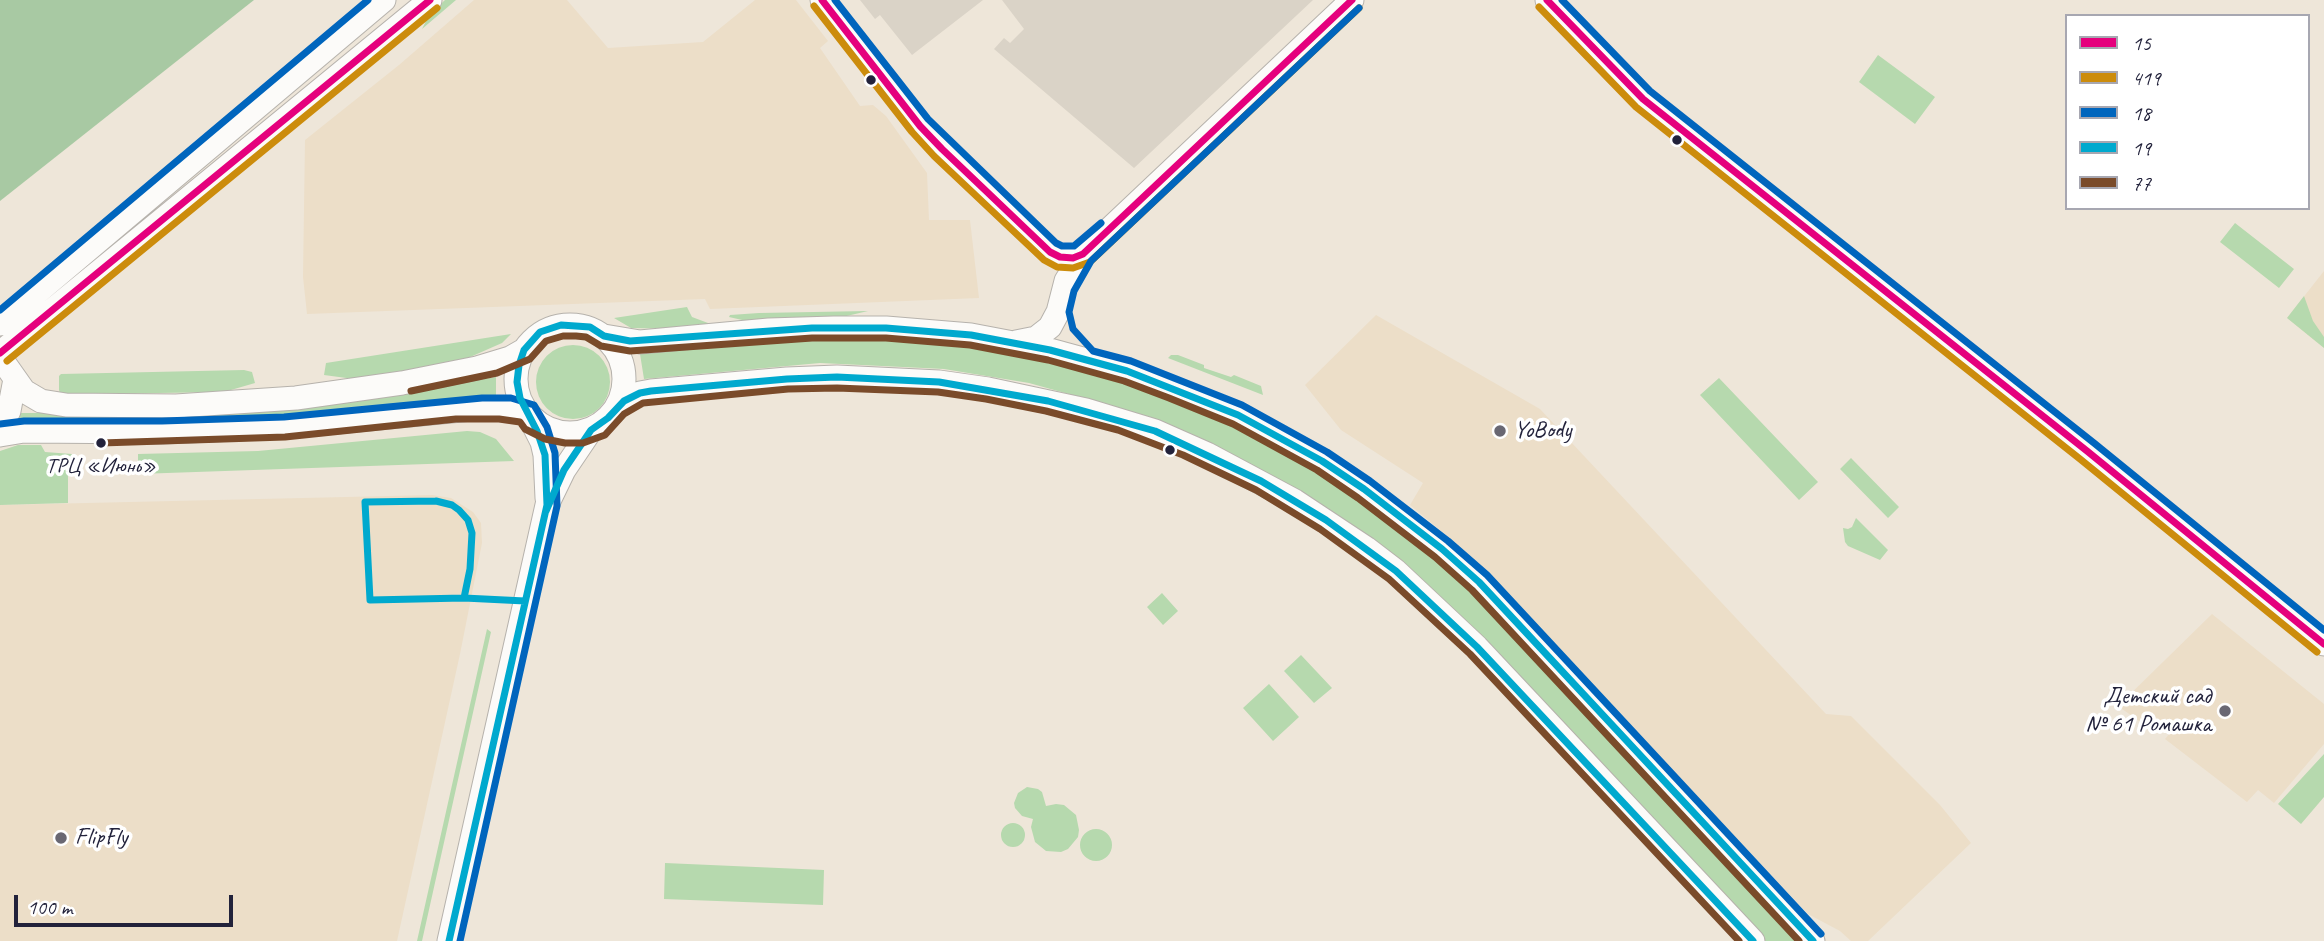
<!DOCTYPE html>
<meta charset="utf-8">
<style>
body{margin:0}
#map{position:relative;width:2324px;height:941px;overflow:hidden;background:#eee6d9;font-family:Caveat,sans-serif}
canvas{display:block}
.legend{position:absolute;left:2065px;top:14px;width:245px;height:196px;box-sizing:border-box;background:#fff;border:2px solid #a7a7b1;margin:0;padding:9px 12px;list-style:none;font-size:21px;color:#22223b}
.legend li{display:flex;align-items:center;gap:14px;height:35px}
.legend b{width:35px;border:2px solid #a7a7b1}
.scale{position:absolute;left:14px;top:895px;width:219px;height:32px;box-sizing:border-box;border:4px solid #22223b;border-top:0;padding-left:9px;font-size:21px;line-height:24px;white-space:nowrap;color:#22223b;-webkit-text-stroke:5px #fff;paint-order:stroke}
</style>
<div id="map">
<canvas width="2324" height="941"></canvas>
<ul class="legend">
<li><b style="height:9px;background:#e5007d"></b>15</li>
<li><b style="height:9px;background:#cc8c0c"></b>419</li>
<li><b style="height:9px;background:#0065bd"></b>18</li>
<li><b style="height:9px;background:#00a9ce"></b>19</li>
<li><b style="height:9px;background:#7a4b2a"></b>77</li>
</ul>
<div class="scale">100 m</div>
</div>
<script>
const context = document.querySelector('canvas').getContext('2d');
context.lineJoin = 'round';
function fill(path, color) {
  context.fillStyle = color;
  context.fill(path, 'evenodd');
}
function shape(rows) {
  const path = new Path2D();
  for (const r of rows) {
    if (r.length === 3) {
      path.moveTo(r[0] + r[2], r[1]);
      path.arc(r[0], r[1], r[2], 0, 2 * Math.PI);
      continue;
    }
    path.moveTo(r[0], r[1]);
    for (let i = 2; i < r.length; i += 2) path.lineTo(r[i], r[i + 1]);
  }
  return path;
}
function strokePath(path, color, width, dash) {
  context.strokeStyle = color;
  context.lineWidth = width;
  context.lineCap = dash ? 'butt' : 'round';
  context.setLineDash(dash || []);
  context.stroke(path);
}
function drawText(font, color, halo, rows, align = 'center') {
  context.font = font + ' Caveat,sans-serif';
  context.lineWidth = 7;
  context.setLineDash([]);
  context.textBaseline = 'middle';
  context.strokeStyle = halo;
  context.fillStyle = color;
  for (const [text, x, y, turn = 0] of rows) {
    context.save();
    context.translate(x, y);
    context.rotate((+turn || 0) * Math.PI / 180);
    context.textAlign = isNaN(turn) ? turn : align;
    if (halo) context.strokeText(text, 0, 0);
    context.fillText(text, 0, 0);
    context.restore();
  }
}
const built = shape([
 [474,0,567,0,608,48,703,42,755,0,796,0,828,41,820,48,860,106,873,105,886,116,927,173,929,220,970,220,979,298,710,309,705,299,307,314,303,277,305,140,399,65],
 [2324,271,2324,348,2287,318],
 [1376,315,1540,409,1826,714,1851,716,1940,805,1971,843,1868,941,1851,941,1840,931,1808,914,1607,701,1507,600,1457,544,1410,505,1423,483,1341,430,1305,385],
 [432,495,451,498,473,512,481,523,482,543,460,654,397,941,0,941,0,505],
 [2212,614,2324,704,2324,744,2274,803,2258,790,2247,802,2165,739,2176,726,2165,718,2153,731,2118,706]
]);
const industrial = shape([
 [860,0,983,0,912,55,880,15,875,19],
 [1002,0,1313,0,1134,168,994,49,1004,38,1010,43,1024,29]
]);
const green = shape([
 [445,0,456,0,422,29,429,15],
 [1878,55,1935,97,1915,124,1859,82],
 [2235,223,2294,269,2279,288,2220,242],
 [2304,296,2313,321,2324,337,2324,348,2287,318],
 [687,307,692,317,708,323,709,327,679,329,631,328,614,318],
 [868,311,838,318,751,322,729,317,730,315,759,313],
 [511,334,502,343,452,365,354,379,324,375,326,363],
 [850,337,925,341,989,349,1059,362,1108,376,1179,402,1241,430,1339,483,1423,548,1510,630,1799,941,1765,941,1489,645,1419,577,1363,533,1298,490,1225,450,1119,408,1029,383,944,369,820,363,644,379,640,354,796,338],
 [573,382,37],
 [1171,355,1178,355,1204,365,1204,368,1231,377,1234,375,1261,386,1263,395,1168,358],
 [244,370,252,372,255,383,224,392,92,394,60,393,59,390,59,376,61,374],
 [496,377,496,397,285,416,145,422,15,420,18,413,142,413,387,395],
 [1719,378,1818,482,1799,500,1700,395],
 [467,431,480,432,496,439,514,461,138,474,138,454,258,451],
 [18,445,41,445,45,452,72,454,72,469,68,469,68,503,0,505,0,451],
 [1851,458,1899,507,1888,518,1840,469],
 [1856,518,1888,550,1880,560,1848,546,1845,542,1843,528,1848,529,1852,527],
 [1162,593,1178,611,1163,625,1147,607],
 [487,629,491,632,422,941,417,941],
 [1301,655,1332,688,1314,703,1284,671],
 [1269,684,1299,717,1273,741,1243,708],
 [2324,754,2324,797,2301,824,2278,804],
 [1027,787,1038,789,1042,792,1046,806,1056,804,1064,805,1076,815,1079,830,1078,837,1068,849,1061,852,1046,851,1035,842,1031,827,1033,819,1022,816,1015,808,1014,803,1018,793],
 [1013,835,12],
 [1096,845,16],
 [665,863,824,870,823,905,664,899]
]);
const forest = shape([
 [0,0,254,0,0,201]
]);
const secondary = shape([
 [822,0,920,126,942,149,1050,252,1060,257,1073,258,1083,254,1352,0],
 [1547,0,1643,99,2087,451,2324,644],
 [0,324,384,0],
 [570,379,54],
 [604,336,640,342,769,330,834,328,886,328,971,335,1050,350,1127,371,1238,415,1322,461,1364,489,1442,549,1479,582,1813,941],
 [1016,342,1036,338,1050,327,1058,312,1066,281,1083,254],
 [0,353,430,0],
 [0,357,24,391,41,401,66,405,176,406,296,398,402,383,477,368,510,358,524,350],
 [617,406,640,393,651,391,787,379,837,377,939,382,988,389,1086,410,1155,431,1207,454,1295,501,1366,548,1396,571,1477,647,1753,941],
 [531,420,542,442,545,455,547,498],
 [0,426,9,411,15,379],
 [0,435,24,431,162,432,285,427,482,408,510,408,526,412],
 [449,941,547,505,564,470,591,430]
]);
const bus1 = shape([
 [822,0,920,126,942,149,1050,252,1060,257,1073,258,1083,254,1352,0],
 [1547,0,1643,99,2087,451,2324,644],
 [0,353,430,0]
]);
const bus2 = shape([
 [814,6,912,132,934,156,1044,260,1057,267,1073,268,1090,262,1359,8],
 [1539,7,1636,107,2080,459,2317,652],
 [7,361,437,8]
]);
const bus3 = shape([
 [835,0,928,119,1056,243,1062,246,1074,246,1101,223],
 [1562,0,1650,91,2094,443,2324,630],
 [1359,8,1091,261,1074,291,1069,312,1073,329,1093,351,1131,361,1242,405,1327,452,1370,481,1448,541,1487,575,1821,934],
 [0,310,368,0],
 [0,424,24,421,162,421,284,417,482,398,511,398,534,405,547,427,555,453,557,506,460,941]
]);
const bus4 = shape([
 [436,501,452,505,459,510,468,520,472,533,470,569,464,598,370,600,365,502,436,501],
 [546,511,564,470,591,430,608,418,624,401,640,393,651,391,787,379,837,377,939,382,1048,401,1155,431,1261,481,1326,520,1396,571,1477,647,1753,941],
 [464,598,525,601],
 [449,941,547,505,545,455,537,431,520,398,517,382,519,365,524,350,540,332,561,325,590,327,604,336,630,341,812,328,886,328,971,335,1050,350,1127,371,1238,415,1322,461,1364,489,1442,549,1479,582,1813,941]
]);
const bus5 = shape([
 [411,391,497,373,530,359,546,341,563,336,576,336,586,337,601,346,630,351,812,338,886,338,970,345,1048,360,1124,381,1169,398,1233,424,1317,470,1358,498,1435,557,1472,590,1799,941],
 [101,443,285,437,456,419,499,419,520,422,525,429,545,439,565,443,583,443,605,435,624,414,643,403,788,389,837,388,938,392,986,399,1046,411,1118,430,1183,455,1256,490,1320,529,1389,579,1470,654,1739,941]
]);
const markers = [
 [871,80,6,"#22223b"],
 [1677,140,6,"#22223b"],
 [1500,431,7,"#696772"],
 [101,443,6,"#22223b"],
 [1170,450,6,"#22223b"],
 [2225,711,7,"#696772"],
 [61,838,7,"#696772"]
];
const busNames = [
 ["ТРЦ «Июнь»",101,466]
];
const poiNames = [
 ["YoBody",1514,431],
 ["Детский сад",2211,697,"right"],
 ["№ 61 Ромашка",2211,725,"right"],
 ["FlipFly",75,838]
];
fill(built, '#ecdec8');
fill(industrial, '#dad3c7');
fill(green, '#b6d9ae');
fill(forest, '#a8c9a3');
strokePath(secondary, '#b6b2ac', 25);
strokePath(secondary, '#fcfbf9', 23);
strokePath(bus1, '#e5007d', 7);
strokePath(bus2, '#cc8c0c', 7);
strokePath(bus3, '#0065bd', 7);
strokePath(bus4, '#00a9ce', 7);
strokePath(bus5, '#7a4b2a', 7);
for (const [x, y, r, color] of markers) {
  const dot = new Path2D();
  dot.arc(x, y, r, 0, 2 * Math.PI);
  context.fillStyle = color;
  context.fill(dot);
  strokePath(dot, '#fff', 2.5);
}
drawText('22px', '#22223b', '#fff', busNames);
drawText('24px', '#22223b', '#fff', poiNames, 'left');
</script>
